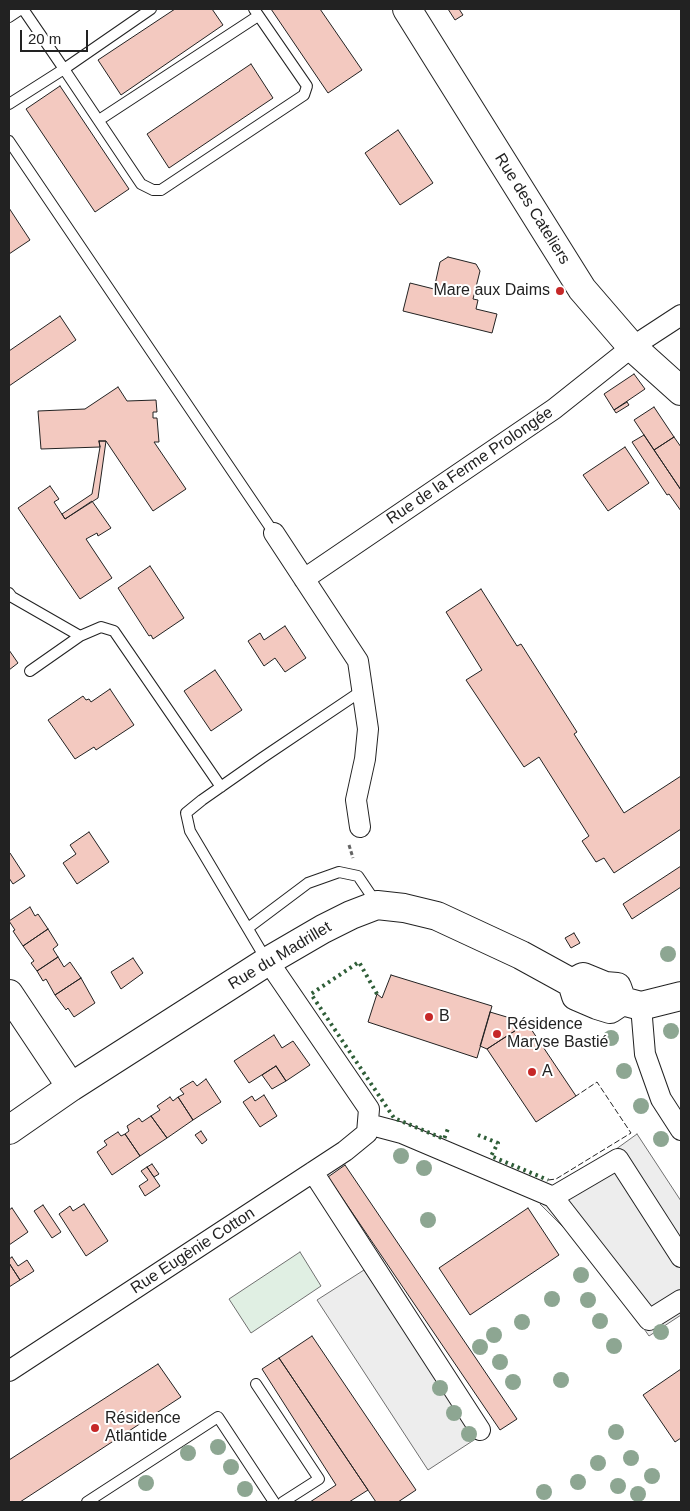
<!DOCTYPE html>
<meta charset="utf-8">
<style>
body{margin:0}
#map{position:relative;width:690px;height:1511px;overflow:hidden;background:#fff;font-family:Arial,sans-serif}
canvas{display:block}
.frame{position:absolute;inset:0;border:10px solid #222;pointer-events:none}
.scale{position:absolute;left:20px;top:30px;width:68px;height:22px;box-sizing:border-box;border:2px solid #222;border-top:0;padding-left:6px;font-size:15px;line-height:18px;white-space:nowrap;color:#222;-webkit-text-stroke:4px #fff;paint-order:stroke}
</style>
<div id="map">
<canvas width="690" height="1511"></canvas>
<div class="frame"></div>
<div class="scale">20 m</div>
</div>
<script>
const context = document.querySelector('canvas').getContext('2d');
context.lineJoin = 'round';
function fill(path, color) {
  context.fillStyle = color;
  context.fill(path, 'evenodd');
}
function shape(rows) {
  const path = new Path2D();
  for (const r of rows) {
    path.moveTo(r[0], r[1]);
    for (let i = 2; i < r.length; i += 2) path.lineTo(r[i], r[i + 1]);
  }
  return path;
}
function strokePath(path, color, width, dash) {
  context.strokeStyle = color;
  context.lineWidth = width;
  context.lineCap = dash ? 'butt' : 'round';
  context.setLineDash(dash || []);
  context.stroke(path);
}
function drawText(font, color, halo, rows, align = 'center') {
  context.font = font + ' Arial,sans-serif';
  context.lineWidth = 4;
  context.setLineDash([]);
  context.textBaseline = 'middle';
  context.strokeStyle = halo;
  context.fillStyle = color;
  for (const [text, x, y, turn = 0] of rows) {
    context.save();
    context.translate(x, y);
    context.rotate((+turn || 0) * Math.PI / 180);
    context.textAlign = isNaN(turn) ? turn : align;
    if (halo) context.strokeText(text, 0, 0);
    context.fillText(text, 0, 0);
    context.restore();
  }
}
const green = shape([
 [300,1252,321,1286,251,1333,229,1299,300,1252]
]);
const parking = shape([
 [637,1134,681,1201,681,1315,649,1336,597,1261,540,1204,637,1134],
 [364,1270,477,1438,428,1470,317,1300,364,1270]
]);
const building = shape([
 [175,9,212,9,223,25,121,95,98,60,175,9],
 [271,9,320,9,362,70,328,93,271,9],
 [448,9,459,9,463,15,455,20,448,9],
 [251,64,273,98,169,168,147,134,251,64],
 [60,86,129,189,95,212,26,109,60,86],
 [398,130,433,183,400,205,365,153,398,130],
 [9,208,30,240,9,254,9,208],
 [448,257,476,264,480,271,473,299,478,300,476,309,497,314,492,333,403,311,410,283,434,289,440,262,448,257],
 [60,316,76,340,9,386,9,351,60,316],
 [634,374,645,389,614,410,604,394,634,374],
 [118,387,127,401,156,400,157,412,153,412,153,418,157,418,159,442,154,442,186,489,153,511,106,441,99,441,100,447,41,449,38,411,85,409,118,387],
 [627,402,629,405,616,413,614,410,627,402],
 [654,407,674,437,654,450,634,420,654,407],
 [644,435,681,490,681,511,669,494,667,495,632,442,644,435],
 [674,437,681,447,681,490,654,450,674,437],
 [99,441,106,441,98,498,65,519,62,514,92,494,100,447,99,441],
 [625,447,649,483,608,511,583,475,625,447],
 [50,486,59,499,54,502,65,519,92,501,111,528,98,536,97,533,86,539,112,578,80,599,18,508,50,486],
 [150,566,184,618,153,639,151,635,149,636,118,588,150,566],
 [481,589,517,646,521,644,577,732,574,734,624,813,681,776,681,829,614,873,604,858,596,862,582,841,589,836,539,757,524,767,466,680,482,670,446,612,481,589],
 [285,626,306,658,285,672,275,658,264,666,248,641,260,633,264,640,285,626],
 [9,650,18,663,9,670,9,650],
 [215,670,242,710,211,731,184,691,215,670],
 [110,689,134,725,96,750,94,747,75,759,48,720,83,696,86,700,89,699,91,702,110,689],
 [89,832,109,862,77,884,63,863,76,854,70,845,89,832],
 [9,853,10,853,25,876,13,884,9,878,9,853],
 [681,866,681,887,632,919,623,904,681,866],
 [30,907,35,916,38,914,48,929,23,946,13,931,15,930,9,921,30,907],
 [48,929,58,945,53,949,58,957,37,971,31,963,34,961,23,946,48,929],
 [574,933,580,943,571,948,565,938,574,933],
 [58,957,64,967,70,962,81,978,55,995,46,979,43,981,37,971,58,957],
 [133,958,143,973,121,989,111,972,133,958],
 [391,975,492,1006,477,1058,368,1022,377,994,382,998,391,975],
 [81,978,95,1003,74,1017,68,1008,66,1010,55,995,81,978],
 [490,1012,500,1015,527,1023,487,1049,480,1046,490,1012],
 [527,1023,576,1096,536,1122,487,1049,527,1023],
 [274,1035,282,1048,293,1041,310,1065,286,1081,276,1066,249,1083,234,1061,274,1035],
 [276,1066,286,1081,272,1089,262,1075,276,1066],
 [206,1079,221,1102,193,1120,178,1097,184,1094,180,1089,193,1081,197,1086,206,1079],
 [264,1095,277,1116,260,1127,243,1102,252,1096,255,1101,264,1095],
 [170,1097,173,1101,178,1097,193,1120,167,1138,151,1116,160,1110,157,1106,170,1097],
 [151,1116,167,1138,140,1156,125,1134,129,1131,127,1126,139,1118,142,1122,151,1116],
 [201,1131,207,1140,202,1144,195,1135,201,1131],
 [118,1132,121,1136,125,1134,140,1156,112,1175,97,1152,107,1145,104,1141,118,1132],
 [152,1164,159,1174,154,1177,147,1167,152,1164],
 [345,1165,517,1419,500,1430,328,1177,345,1165],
 [147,1167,160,1186,145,1196,139,1186,148,1180,141,1171,147,1167],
 [84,1204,108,1241,86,1256,59,1214,70,1206,73,1211,84,1204],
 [43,1205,61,1232,52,1238,34,1211,43,1205],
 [12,1208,28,1232,9,1245,9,1210,12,1208],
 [528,1208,559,1255,470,1315,439,1268,528,1208],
 [12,1257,18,1266,27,1260,34,1271,20,1280,9,1263,9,1259,12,1257],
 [9,1263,20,1280,9,1287,9,1263],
 [312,1336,416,1490,398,1502,376,1502,279,1358,312,1336],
 [279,1358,368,1490,349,1502,310,1502,336,1485,262,1369,279,1358],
 [158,1364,181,1397,20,1502,9,1502,9,1460,158,1364],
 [681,1369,681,1438,675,1442,643,1395,681,1369]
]);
const path = shape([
 [349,845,353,858]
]);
const lane = shape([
 [151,9,64,69,141,184,153,190,161,190,304,95,307,86,254,9],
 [9,17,21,9],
 [9,104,64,69,23,9],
 [99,120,258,16],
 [9,141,274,533],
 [9,593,12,597,80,636,101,627,114,631,221,787],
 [30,671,80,636],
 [248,928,308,883,339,872,358,876,377,904],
 [267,961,190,831,186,813,202,800,262,758,363,690],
 [256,1384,319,1479,283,1502],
 [87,1502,218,1417,274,1502]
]);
const street = shape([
 [274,533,358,661,368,729,365,759,356,800,360,827],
 [304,579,554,409,632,347,681,315],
 [641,1006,645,1054,661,1099,681,1130],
 [368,1124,402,1133,553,1197,649,1320,681,1300],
 [313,1172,480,1430],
 [553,1197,618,1159,681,1257],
 [9,1371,345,1151,367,1133,369,1109,268,961]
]);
const secondary = shape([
 [407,9,582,289,632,347,681,391],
 [572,983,583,977,605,986,617,987,622,1001],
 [9,994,71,1087],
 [9,1130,71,1087,268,961,323,929,351,915,377,905,404,908,437,916,521,955,572,983,576,996,597,1005,610,1009,622,1001,641,1006,681,996]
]);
const hedge = shape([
 [377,994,359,962,311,994,394,1118,444,1139,449,1126],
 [478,1135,498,1143,491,1156,548,1180]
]);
const fence = shape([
 [548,1180,556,1179,631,1133,597,1082,576,1096]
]);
const trees = [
 [668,954],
 [671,1031],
 [611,1038],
 [624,1071],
 [641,1106],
 [661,1139],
 [401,1156],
 [424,1168],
 [428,1220],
 [581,1275],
 [552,1299],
 [588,1300],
 [600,1321],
 [522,1322],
 [661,1332],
 [494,1335],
 [614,1346],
 [480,1347],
 [500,1362],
 [561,1380],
 [513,1382],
 [440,1388],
 [454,1413],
 [616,1432],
 [469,1434],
 [218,1447],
 [188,1453],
 [631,1458],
 [598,1463],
 [231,1467],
 [652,1476],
 [578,1482],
 [146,1483],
 [618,1486],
 [245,1489],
 [544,1492],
 [638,1494]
];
const markers = [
 [560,291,5,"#c62828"],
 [429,1017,5,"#c62828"],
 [497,1034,5,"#c62828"],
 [532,1072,5,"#c62828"],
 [95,1428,5,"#c62828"]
];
const streetNames = [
 ["Rue des Cateliers",532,209,58],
 ["Rue de la Ferme Prolongée",470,466,-34],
 ["Rue du Madrillet",280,956,-31],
 ["Rue Eugènie Cotton",193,1251,-33]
];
const poiNames = [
 ["Mare aux Daims",550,291,"right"],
 ["B",439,1017],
 ["Résidence",507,1025],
 ["Maryse Bastié",507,1043],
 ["A",542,1072],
 ["Résidence",105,1419],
 ["Atlantide",105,1437]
];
fill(green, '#e0efe3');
strokePath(green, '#6f6f6f', 1);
fill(parking, '#ededed');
strokePath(parking, '#6f6f6f', 1);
fill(building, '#f3c9c0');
strokePath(building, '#222', 1);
strokePath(lane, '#222', 12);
strokePath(street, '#222', 22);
strokePath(secondary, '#222', 30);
strokePath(path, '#646464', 3, [4, 2.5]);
strokePath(lane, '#fff', 10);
strokePath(street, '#fff', 20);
strokePath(secondary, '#fff', 28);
strokePath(hedge, '#2f5e38', 4, [2.5, 4]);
strokePath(fence, '#222', 1, [6, 2.5]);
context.fillStyle = '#8da692';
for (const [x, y] of trees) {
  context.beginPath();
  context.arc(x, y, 8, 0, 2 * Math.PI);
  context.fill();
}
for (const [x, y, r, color] of markers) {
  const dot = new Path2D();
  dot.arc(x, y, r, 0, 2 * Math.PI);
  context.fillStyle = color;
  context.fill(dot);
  strokePath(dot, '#fff', 2);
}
drawText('16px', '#222', '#fff', streetNames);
drawText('16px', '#222', '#fff', poiNames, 'left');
</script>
